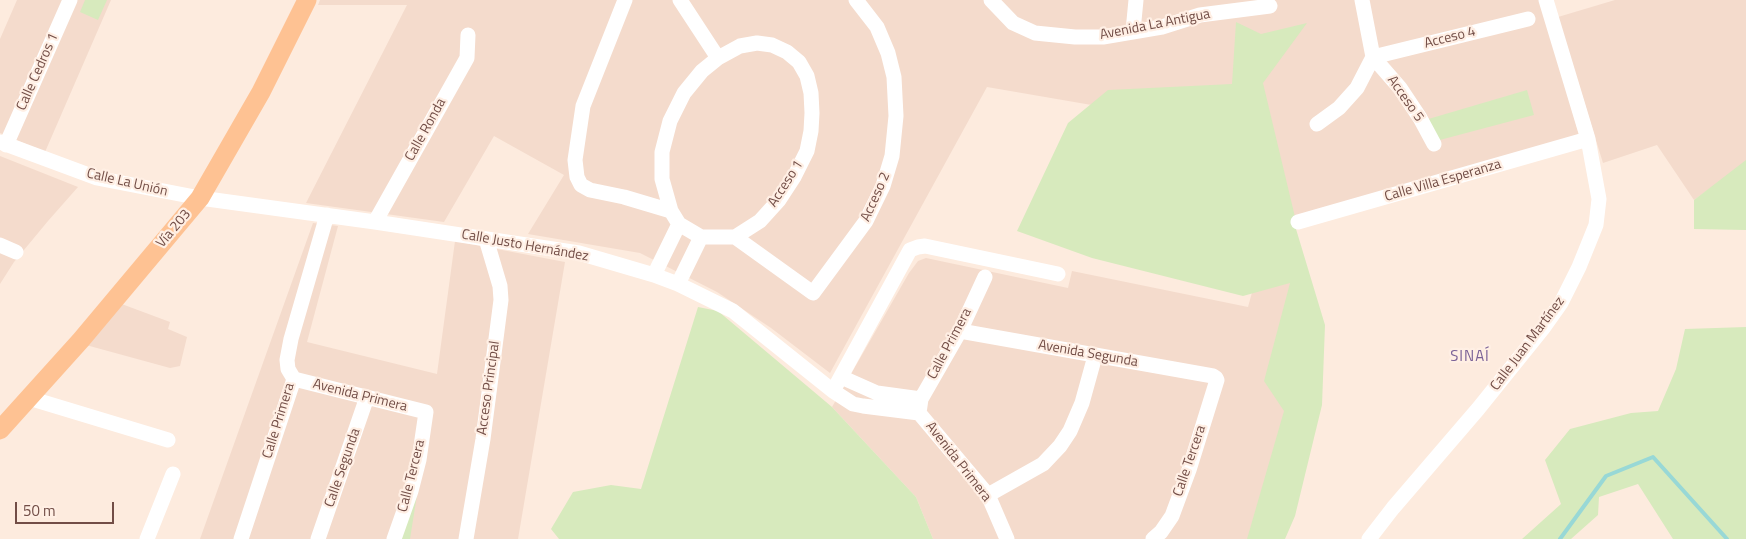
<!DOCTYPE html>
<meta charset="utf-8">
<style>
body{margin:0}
#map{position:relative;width:1746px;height:539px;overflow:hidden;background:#fdebde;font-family:"Titillium Web",sans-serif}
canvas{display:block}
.scale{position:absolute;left:15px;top:502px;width:99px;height:22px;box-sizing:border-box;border:2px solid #724d46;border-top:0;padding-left:6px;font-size:15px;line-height:18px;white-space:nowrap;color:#724d46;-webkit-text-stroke:4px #ffefe4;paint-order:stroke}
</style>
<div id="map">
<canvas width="1746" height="539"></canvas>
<div class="scale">50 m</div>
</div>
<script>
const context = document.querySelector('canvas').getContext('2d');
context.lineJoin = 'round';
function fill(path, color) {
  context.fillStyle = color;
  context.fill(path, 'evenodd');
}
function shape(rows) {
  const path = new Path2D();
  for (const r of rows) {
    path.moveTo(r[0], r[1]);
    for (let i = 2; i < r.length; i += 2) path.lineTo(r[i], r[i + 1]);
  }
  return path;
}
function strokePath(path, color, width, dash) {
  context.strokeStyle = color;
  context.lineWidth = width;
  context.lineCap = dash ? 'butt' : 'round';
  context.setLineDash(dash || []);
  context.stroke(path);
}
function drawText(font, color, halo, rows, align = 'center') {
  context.font = font + ' "Titillium Web",sans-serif';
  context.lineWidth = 4.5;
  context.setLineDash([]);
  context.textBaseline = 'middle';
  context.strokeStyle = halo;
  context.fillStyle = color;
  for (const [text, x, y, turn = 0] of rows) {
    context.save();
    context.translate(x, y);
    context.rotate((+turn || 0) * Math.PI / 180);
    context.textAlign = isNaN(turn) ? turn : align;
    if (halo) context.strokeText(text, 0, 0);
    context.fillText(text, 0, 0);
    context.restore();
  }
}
const residential = shape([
 [17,0,111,0,45,152,0,133,0,39],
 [320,0,1540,0,1580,138,1295,217,1109,108,987,87,830,373,771,328,717,292,640,253,528,234,564,175,494,136,444,222,306,203,407,5,318,5],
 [1615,0,1746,0,1746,163,1694,200,1657,145,1603,163,1558,17],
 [0,156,78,187,48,221,14,262,0,284],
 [1272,220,1317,344,1266,539,933,539,916,497,832,407,909,273,918,261,926,258,1068,288,1072,271,1248,307],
 [313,223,338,226,307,342,437,374,455,241,565,262,518,539,200,539],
 [119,303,170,322,168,329,187,337,180,366,170,368,86,345]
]);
const green = shape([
 [85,0,107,0,98,20,80,12],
 [1236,22,1261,34,1307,23,1263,83,1295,217,1296,229,1325,325,1322,405,1295,516,1285,539,1247,539,1284,411,1264,381,1290,283,1243,296,1092,258,1017,231,1068,123,1108,90,1232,84],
 [1527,90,1534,115,1436,141,1425,120],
 [1746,160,1746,230,1694,229,1694,200],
 [698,307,718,311,832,407,916,497,933,539,559,539,551,529,573,492,611,485,641,489],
 [1746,327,1746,539,1673,539,1638,484,1599,497,1598,515,1571,539,1522,539,1561,504,1545,460,1570,429,1631,413,1658,411,1676,369,1685,329],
 [420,476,410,539,399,539]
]);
const stream = shape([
 [1560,539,1606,476,1653,457,1727,539]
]);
const minor = shape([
 [625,0,583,106,575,160,577,177,581,185,590,190,624,197,671,211],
 [680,0,718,58],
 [991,0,1013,23,1035,33,1075,37,1103,37,1162,27,1200,15,1270,6],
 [1133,31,1136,0],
 [757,43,772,45,787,52,799,62,807,76,811,93,812,113,811,131,807,151,794,177,779,200,760,221,735,237,701,237,679,224,671,211,662,179,662,152,670,121,684,93,702,71,718,58,740,46,757,43],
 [1373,57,1528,19],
 [1373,57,1400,88,1420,118,1434,144],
 [1317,124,1339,108,1357,88,1373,57,1362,0],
 [0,142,97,178,200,198,375,222,579,253,654,275,678,284,733,311,833,391,853,404,863,406,919,413,988,495,1007,539],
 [6,145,70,0],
 [375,222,467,58,468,35],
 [1298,222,1588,139],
 [735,237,813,293,866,221,883,186,892,156,896,116,894,77,888,53,877,27,856,0],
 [0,245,16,252],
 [654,275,679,224],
 [678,284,701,237],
 [960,331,1213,376,1216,378,1217,380,1189,470,1172,516,1161,532,1153,539],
 [841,377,877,393,921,399],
 [294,379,426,412,419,460,411,491,394,539],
 [833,391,910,250,918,247,925,246,1058,274],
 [29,398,168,440],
 [919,413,921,399,960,331,985,277],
 [988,495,1043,464,1060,446,1070,431,1082,403,1095,356],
 [147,539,173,474],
 [241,539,294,379,288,369,287,360,291,339,327,215],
 [318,539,367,397],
 [466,539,483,439,501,300,500,286,486,239],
 [1369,539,1393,508,1478,409,1544,327,1561,303,1579,267,1596,225,1599,199,1588,139,1546,0]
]);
const major = shape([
 [0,430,81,340,200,198,261,92,307,0]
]);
const streetNames = [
 ["Avenida La Antigua",1155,25,-11],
 ["Acceso 4",1450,38,-14],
 ["Calle Cedros 1",38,72,-66],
 ["Acceso 5",1405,99,55],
 ["Calle Ronda",426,130,-61],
 ["Calle Villa Esperanza",1443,181,-16],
 ["Calle La Unión",127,183,13],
 ["Acceso 1",786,184,-57],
 ["Acceso 2",876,197,-66],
 ["Vía 203",174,229,-50],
 ["Calle Justo Hernández",525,246,10],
 ["Calle Primera",950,344,-62],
 ["Calle Juan Martínez",1528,344,-53],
 ["Avenida Segunda",1088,354,10],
 ["Acceso Principal",489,388,-82],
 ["Avenida Primera",360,396,14],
 ["Calle Primera",279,421,-73],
 ["Calle Tercera",1190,461,-71],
 ["Avenida Primera",958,462,52],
 ["Calle Segunda",343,468,-71],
 ["Calle Tercera",412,476,-76]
];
const neighbourhoodNames = [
 ["SINAÍ",1470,357]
];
fill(residential, '#f4dbcc');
fill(green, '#d7eabd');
strokePath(stream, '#98d8d6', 4);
strokePath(minor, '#fff', 15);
strokePath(major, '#fec293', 19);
drawText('14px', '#724d46', '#ffefe4', streetNames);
context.letterSpacing = '1px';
drawText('15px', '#7a6196', '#ffefe4', neighbourhoodNames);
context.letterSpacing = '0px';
</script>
